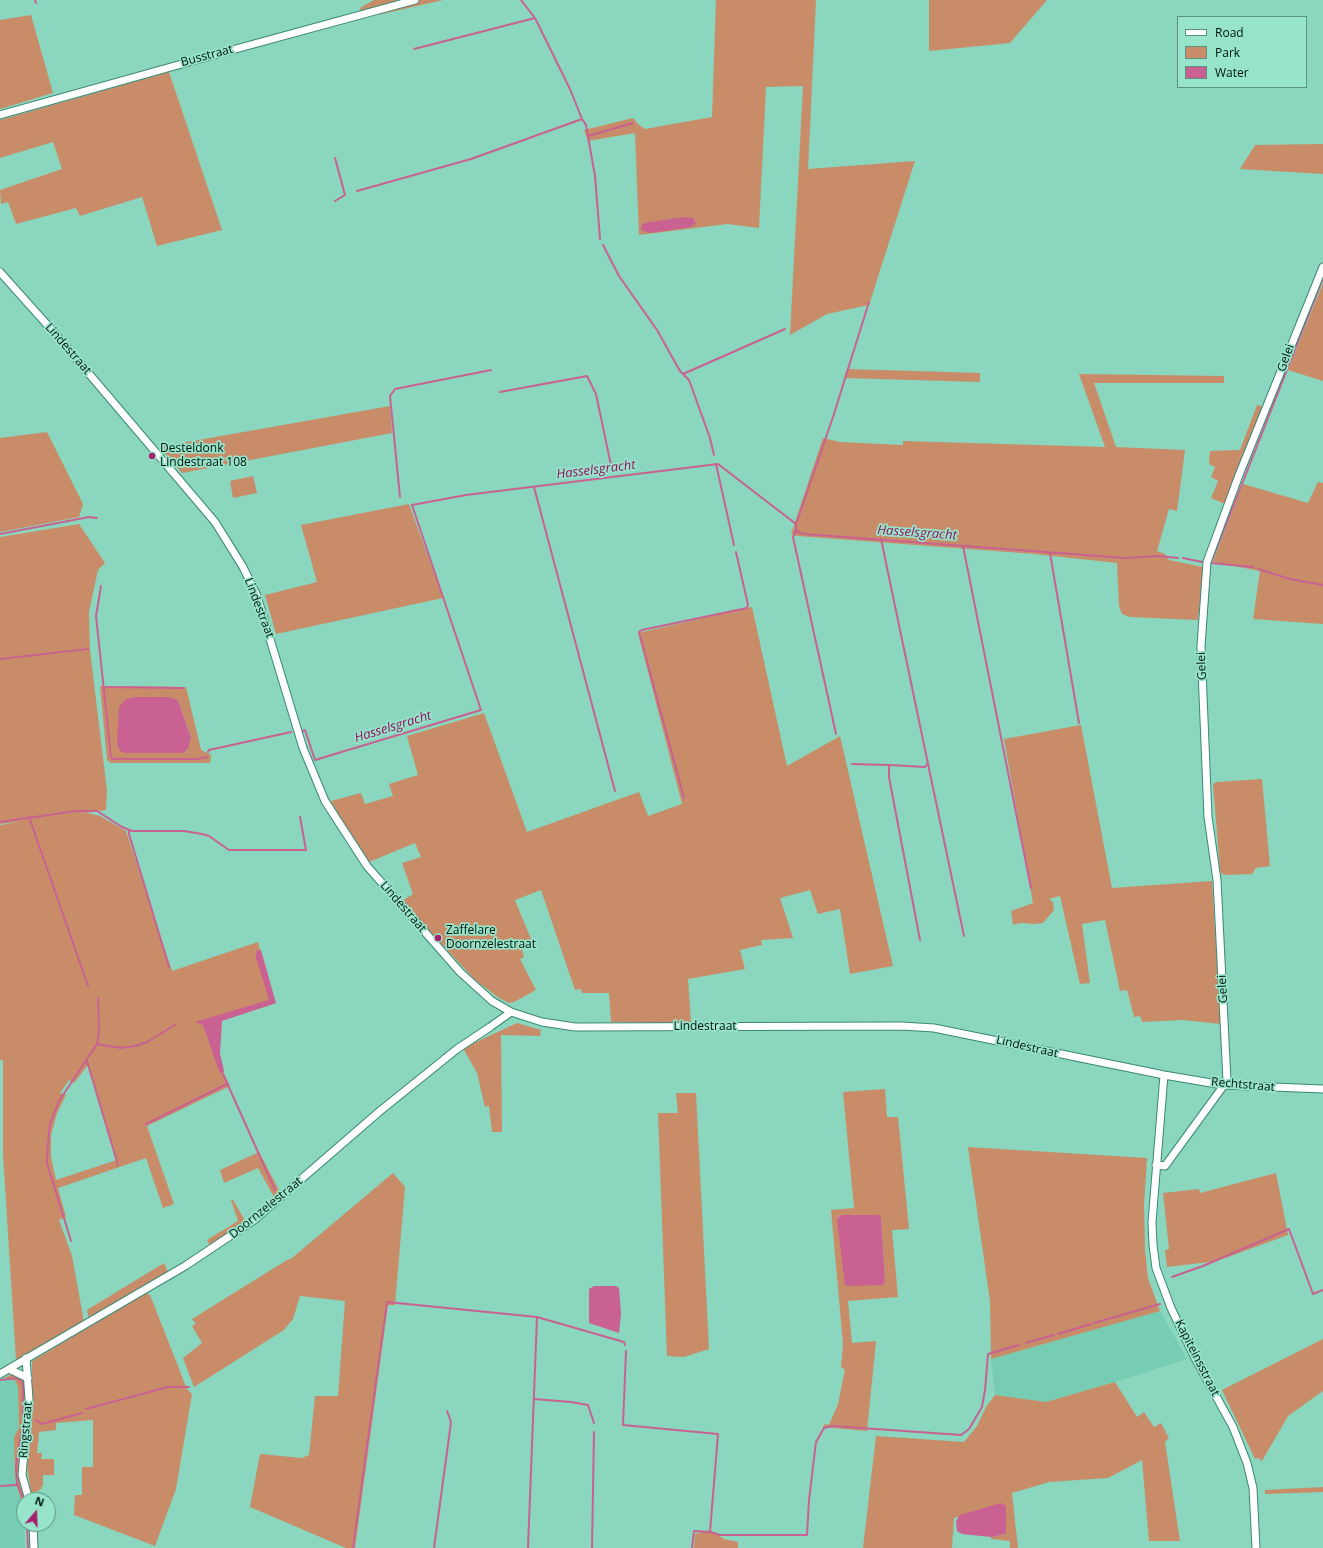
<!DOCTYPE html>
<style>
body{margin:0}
#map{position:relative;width:1323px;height:1548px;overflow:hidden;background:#8ad6be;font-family:"Open Sans",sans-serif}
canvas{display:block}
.legend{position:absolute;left:1177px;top:16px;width:130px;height:72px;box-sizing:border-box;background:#97e4cb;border:1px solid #5b917f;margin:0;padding:5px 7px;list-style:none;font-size:12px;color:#00150e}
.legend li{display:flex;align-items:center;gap:8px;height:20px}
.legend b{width:20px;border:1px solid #5b917f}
.north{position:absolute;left:16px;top:1492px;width:40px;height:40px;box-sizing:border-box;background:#97e4cb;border:1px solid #5b917f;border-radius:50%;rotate:19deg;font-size:11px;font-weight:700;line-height:16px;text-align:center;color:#00150e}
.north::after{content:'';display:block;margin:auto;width:14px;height:18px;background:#a6216b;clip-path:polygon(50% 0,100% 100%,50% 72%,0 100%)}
</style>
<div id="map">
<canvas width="1323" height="1548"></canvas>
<ul class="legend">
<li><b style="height:5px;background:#fff"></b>Road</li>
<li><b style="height:11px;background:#c88d68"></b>Park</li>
<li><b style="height:11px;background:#c96192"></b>Water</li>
</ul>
<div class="north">N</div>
</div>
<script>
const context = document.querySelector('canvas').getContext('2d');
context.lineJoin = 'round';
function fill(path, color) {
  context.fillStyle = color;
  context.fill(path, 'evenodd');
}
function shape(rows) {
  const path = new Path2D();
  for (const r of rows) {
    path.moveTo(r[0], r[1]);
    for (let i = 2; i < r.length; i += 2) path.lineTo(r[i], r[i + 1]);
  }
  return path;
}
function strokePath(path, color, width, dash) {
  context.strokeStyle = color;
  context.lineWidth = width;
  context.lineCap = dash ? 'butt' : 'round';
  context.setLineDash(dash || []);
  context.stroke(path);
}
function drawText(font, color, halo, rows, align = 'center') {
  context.font = font + ' "Open Sans",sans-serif';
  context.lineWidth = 3.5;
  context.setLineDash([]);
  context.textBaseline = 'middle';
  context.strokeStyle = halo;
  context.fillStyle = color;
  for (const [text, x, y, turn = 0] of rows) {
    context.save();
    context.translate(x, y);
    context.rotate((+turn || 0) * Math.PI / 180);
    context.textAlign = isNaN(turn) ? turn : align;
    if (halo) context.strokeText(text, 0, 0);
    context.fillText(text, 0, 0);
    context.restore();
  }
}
const built = shape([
 [1160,1311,1187,1359,1115,1382,1046,1402,995,1395,991,1359],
 [4,1378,15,1380,18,1387,19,1428,14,1437,15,1477,24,1513,25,1548,0,1548,0,1380]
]);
const green = shape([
 [374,0,443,0,378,15,376,8,361,11,360,8],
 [716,0,816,0,808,169,915,161,869,305,827,314,790,335,803,86,766,87,759,228,727,224,639,235,635,133,588,141,584,130,633,118,638,124,645,129,712,117],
 [929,0,1047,0,1010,43,929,51],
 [31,15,53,93,0,109,0,20],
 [169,72,222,230,157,246,142,197,80,216,76,208,16,224,8,202,1,204,0,190,62,169,53,142,0,158,0,120],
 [1323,144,1323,174,1240,169,1255,145],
 [1323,283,1323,381,1288,370],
 [847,369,980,373,980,382,844,378],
 [1079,374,1224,376,1224,383,1094,383,1116,447,1185,450,1177,511,1169,509,1157,551,1165,554,1169,560,1203,567,1198,620,1130,617,1122,614,1119,606,1117,563,1034,554,798,536,791,534,823,438,840,442,903,445,903,441,1105,447],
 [1257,405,1264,407,1225,504,1211,498,1218,481,1211,477,1215,467,1209,464,1210,451,1240,450],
 [390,406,392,433,182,473,159,447],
 [47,432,83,504,79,517,0,532,0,438],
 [253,476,257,493,233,498,230,481],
 [1318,482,1323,483,1323,624,1253,619,1260,571,1213,562,1243,484,1308,503],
 [409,504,443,598,276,634,265,595,317,582,301,525],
 [79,524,105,563,98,570,89,612,90,650,107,791,106,810,79,814,88,813,100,816,126,831,172,971,258,942,274,1004,220,1021,217,1059,230,1086,147,1126,174,1204,163,1208,146,1158,58,1188,66,1217,59,1220,72,1256,84,1322,16,1360,3,1155,3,1060,0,1060,0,825,18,822,0,824,0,537],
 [88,1065,117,1160,56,1180,51,1157,51,1135,57,1113,66,1095,60,1093,69,1080,74,1083],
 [752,607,787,766,840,736,893,966,850,974,840,909,818,914,810,890,780,898,793,938,761,940,762,945,740,950,745,969,688,979,691,1023,611,1022,609,993,582,993,581,989,575,990,541,890,515,900,533,944,522,950,524,957,520,959,536,990,514,1002,509,1003,499,998,475,980,402,901,413,894,402,863,421,857,415,843,369,862,341,819,331,801,361,793,365,804,393,796,389,784,418,775,407,736,484,713,527,832,639,792,648,816,682,804,638,633],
 [100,686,186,687,201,750,211,755,210,763,111,763,107,760],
 [178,700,191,738,188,749,185,753,126,753],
 [1081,725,1112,888,1212,881,1221,1024,1182,1020,1142,1022,1140,1016,1134,1017,1127,990,1120,991,1105,920,1082,924,1090,983,1080,984,1060,896,1049,899,1053,902,1054,910,1043,923,1034,924,1021,923,1013,925,1011,911,1033,903,1004,739],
 [1262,779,1270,866,1256,868,1252,874,1227,875,1222,874,1220,870,1213,784,1217,782],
 [517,1023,541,1030,540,1036,501,1035,502,1132,492,1132,489,1106,485,1107,477,1073,463,1048],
 [885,1089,887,1117,898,1117,909,1229,892,1230,898,1297,848,1301,852,1343,876,1341,867,1431,823,1427,825,1424,829,1425,838,1404,845,1369,841,1368,843,1344,831,1210,854,1208,843,1092],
 [841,1215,878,1215,881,1218,885,1281,837,1219],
 [676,1093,696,1093,709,1349,684,1357,667,1356,658,1113,678,1113],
 [968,1147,1147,1158,1144,1205,1145,1250,1148,1278,1160,1311,991,1359,990,1301],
 [259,1152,280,1192,274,1197,258,1168,224,1183,220,1170],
 [393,1173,405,1187,395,1305,388,1305,355,1548,346,1548,250,1507,260,1454,302,1458,309,1455,315,1396,338,1396,345,1301,300,1296,293,1319,284,1330,194,1387,183,1358,202,1343,192,1326,196,1324,192,1319,287,1260,292,1258],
 [1276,1173,1288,1235,1228,1257,1210,1262,1167,1267,1165,1250,1169,1249,1163,1193,1199,1189,1200,1193],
 [231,1200,233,1200,246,1222,210,1246,207,1240,238,1221],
 [164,1263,168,1272,89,1319,87,1310],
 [146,1293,150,1295,187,1389,192,1394,176,1489,155,1546,74,1515,75,1495,82,1495,82,1467,93,1467,93,1420,56,1423,56,1430,39,1432,37,1453,42,1453,41,1459,54,1459,54,1475,43,1475,43,1485,40,1490,35,1492,31,1492,27,1467,32,1424,32,1361],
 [1323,1339,1323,1391,1288,1416,1262,1461,1258,1458,1255,1459,1222,1390],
 [12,1374,24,1380,27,1393,20,1458,27,1500,24,1500,24,1513,15,1477,14,1437,19,1428,18,1387,15,1380,4,1378],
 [1115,1382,1137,1417,1144,1412,1154,1427,1161,1423,1169,1438,1165,1442,1180,1541,1149,1541,1142,1460,1108,1478,1049,1482,1012,1493,1018,1548,1010,1548,1010,1541,991,1539,991,1537,1006,1534,958,1517,954,1518,952,1548,863,1548,876,1436,964,1442,977,1426,986,1407,995,1395,1046,1402],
 [1323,1487,1323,1492,1265,1494,1265,1490],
 [710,1530,724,1539,738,1542,738,1548,694,1548,695,1534]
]);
const water = shape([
 [685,217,693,218,696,223,693,226,685,228,650,233,641,230,642,224,650,222],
 [137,697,168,697,178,700,191,738,188,749,184,753,126,753,120,751,117,744,119,707,126,699],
 [261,950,276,1003,222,1021,220,1053,224,1071,222,1074,219,1071,203,1025,195,1022,269,1000,256,958,256,951],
 [841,1215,878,1215,881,1217,885,1281,883,1285,849,1286,845,1285,837,1219],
 [594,1286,616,1286,619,1288,621,1314,619,1333,589,1323,589,1289],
 [1001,1503,1006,1506,1006,1534,991,1537,962,1534,957,1531,956,1521,960,1515]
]);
const stream = shape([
 [35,0,36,3],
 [521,0,535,18],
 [414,49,535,18,570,89,582,119],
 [588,136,633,123],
 [335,158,345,195,335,201],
 [357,191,471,159,582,119,586,125,595,176,600,239],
 [603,245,619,276,657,330,680,371,689,380,710,438,714,455],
 [683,374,785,329],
 [500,392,587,376,596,394,612,470],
 [716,464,734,545],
 [534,487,615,791],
 [400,497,390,396,395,389,491,370],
 [796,524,833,417,869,302],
 [796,531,793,537,836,734],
 [0,534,89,517,97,518],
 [881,539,964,936],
 [963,546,1031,888],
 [1050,553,1079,723],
 [1183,558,1202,562],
 [1211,563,1323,278],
 [1211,563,1253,567],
 [1258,569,1290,579,1323,585],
 [101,586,96,616,111,757,113,759,198,759,207,757],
 [0,659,88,649],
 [104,687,183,688],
 [303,731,305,730,315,760,481,710,412,505,466,495,718,464,796,524,796,531,804,534,1125,558,1159,556,1178,558],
 [208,752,209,750,291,732],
 [852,764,889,765],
 [684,798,639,632,642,630,747,608,748,605,736,552],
 [29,817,88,986],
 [0,822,76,811,97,811,122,827,132,831,184,831,202,834,209,836,229,850,306,850,300,817],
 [129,830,129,834,169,967],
 [920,940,889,777,889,765,925,767,928,763],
 [97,1044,121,1048,135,1046,147,1042,175,1025],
 [87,1061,118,1165],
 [223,1074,275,1190],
 [146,1124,227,1084],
 [71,1241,47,1163,48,1143,50,1124,59,1101,97,1044,99,1031,98,998],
 [1172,1277,1203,1266,1289,1229,1313,1294,1323,1290],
 [1094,1323,1160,1304],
 [1058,1334,1091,1324],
 [1026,1343,1054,1335],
 [626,1351,623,1425,718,1434,710,1532,720,1535,807,1535,809,1500,816,1442,824,1428,833,1426,961,1435,969,1429,982,1407,985,1390,988,1354,1019,1345],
 [0,1380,18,1378,23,1384,23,1422,16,1466,17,1484,24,1500],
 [534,1399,571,1402,588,1405,594,1423],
 [86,1409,168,1387,189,1387],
 [36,1420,42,1424,82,1413],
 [0,1486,16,1485],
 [27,1524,28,1548],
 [353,1548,387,1302,537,1317,624,1342,625,1345],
 [434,1548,451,1422,447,1411],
 [528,1548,537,1317],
 [592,1548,594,1432],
 [692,1548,694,1531,710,1532]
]);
const minor = shape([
 [0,115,221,53,415,0],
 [0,272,51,329,215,522,243,567,257,596,303,748,325,801,367,866,460,972,492,1001,511,1012,542,1022,575,1027,902,1026,934,1028,1164,1075,1223,1085,1323,1089],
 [1164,1075,1152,1222,1153,1245,1156,1268,1171,1308,1195,1358,1233,1427,1247,1463,1253,1488,1256,1548],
 [1156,1165,1165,1166,1227,1081,1217,880,1208,817,1201,646,1207,562,1239,475,1323,267],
 [26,1358,29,1399,22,1475,29,1500],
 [9,1369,28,1378],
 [0,1374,185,1266,254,1220,380,1111,457,1049,490,1027,511,1012],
 [33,1524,34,1548]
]);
const markers = [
 [152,456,4,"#a6216b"],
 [438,938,4,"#a6216b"]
];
const streetNames = [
 ["Busstraat",207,56,-15],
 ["Lindestraat",68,349,49],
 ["Gelei",1286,358,-70],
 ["Lindestraat",259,608,69],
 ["Gelei",1202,666,-92],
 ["Lindestraat",403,907,49],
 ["Gelei",1223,989,-93],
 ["Lindestraat",705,1027],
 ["Lindestraat",1027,1047,13],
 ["Rechtstraat",1243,1085,5],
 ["Doornzelestraat",266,1208,-39],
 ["Kapiteinsstraat",1197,1358,63],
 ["Ringstraat",26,1430,-85]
];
const poiNames = [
 ["Desteldonk",160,449],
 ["Lindestraat 108",160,463],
 ["Zaffelare",446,931],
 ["Doornzelestraat",446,945]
];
const waterNames = [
 ["Hasselsgracht",596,470,-7],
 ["Hasselsgracht",917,533,4],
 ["Hasselsgracht",393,727,-17]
];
fill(built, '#76cdb3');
fill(green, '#c88d68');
fill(water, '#c96192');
strokePath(stream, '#c96192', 2);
strokePath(minor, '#3b8873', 9);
strokePath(minor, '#fff', 7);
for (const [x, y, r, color] of markers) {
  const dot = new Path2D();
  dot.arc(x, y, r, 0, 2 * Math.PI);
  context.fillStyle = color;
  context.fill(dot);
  strokePath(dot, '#97e4cb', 1.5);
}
drawText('12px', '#00150e', '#97e4cb', streetNames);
drawText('12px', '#00150e', '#97e4cb', poiNames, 'left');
drawText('italic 13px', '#94105d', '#97e4cb', waterNames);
</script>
